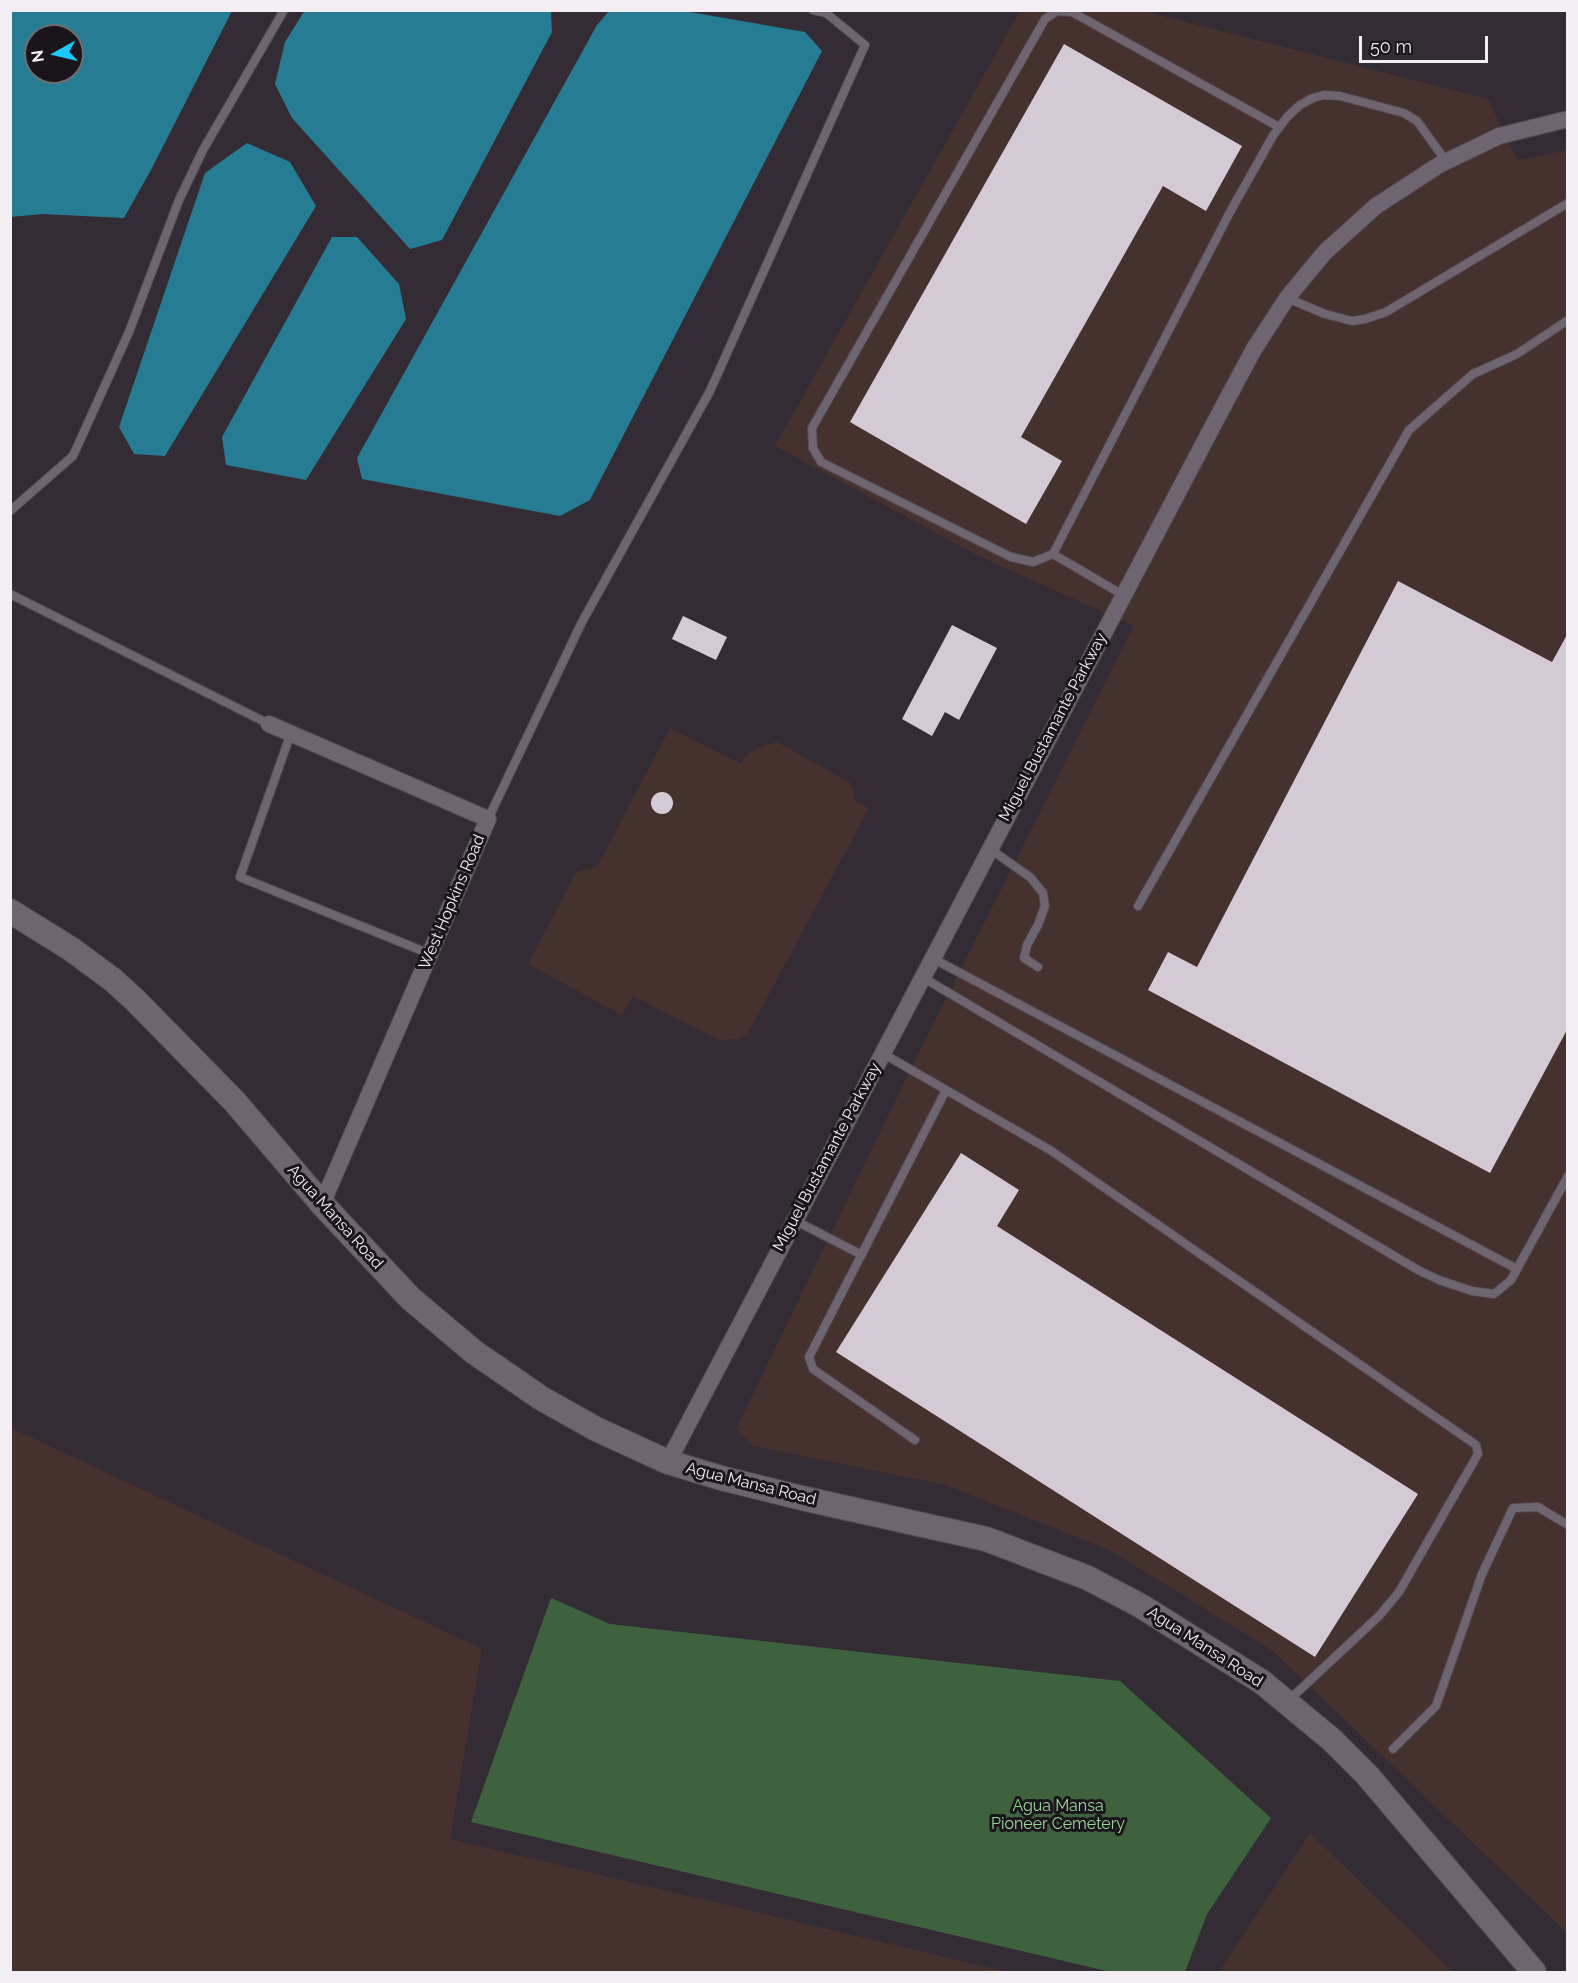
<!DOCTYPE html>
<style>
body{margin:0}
#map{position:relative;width:1578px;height:1983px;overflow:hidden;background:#342c35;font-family:Raleway,sans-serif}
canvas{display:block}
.frame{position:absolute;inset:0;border:12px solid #f3eef4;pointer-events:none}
.north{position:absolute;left:24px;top:24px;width:60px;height:60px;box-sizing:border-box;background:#19151a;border:2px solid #706c71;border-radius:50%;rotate:262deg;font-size:16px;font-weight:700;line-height:24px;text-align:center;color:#f3eef4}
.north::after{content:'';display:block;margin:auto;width:21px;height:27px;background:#16cafb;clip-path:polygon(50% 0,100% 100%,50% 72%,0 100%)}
.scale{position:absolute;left:1359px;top:36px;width:129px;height:27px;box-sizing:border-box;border:3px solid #f3eef4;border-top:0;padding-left:8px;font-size:18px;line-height:21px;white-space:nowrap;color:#f3eef4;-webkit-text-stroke:4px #19151a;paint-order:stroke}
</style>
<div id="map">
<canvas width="1578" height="1983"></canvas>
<div class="frame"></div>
<div class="north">N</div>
<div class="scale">50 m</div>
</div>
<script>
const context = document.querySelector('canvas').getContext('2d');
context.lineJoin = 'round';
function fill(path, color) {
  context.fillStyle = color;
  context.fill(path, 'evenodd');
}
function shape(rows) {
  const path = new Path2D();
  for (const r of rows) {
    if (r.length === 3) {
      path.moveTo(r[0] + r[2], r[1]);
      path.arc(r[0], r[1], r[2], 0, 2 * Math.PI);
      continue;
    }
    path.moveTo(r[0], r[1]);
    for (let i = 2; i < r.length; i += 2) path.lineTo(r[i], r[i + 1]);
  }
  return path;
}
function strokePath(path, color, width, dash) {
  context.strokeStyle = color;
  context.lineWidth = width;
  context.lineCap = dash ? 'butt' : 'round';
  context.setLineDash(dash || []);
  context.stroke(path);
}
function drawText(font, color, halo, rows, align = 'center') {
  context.font = font + ' Raleway,sans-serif';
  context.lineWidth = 6;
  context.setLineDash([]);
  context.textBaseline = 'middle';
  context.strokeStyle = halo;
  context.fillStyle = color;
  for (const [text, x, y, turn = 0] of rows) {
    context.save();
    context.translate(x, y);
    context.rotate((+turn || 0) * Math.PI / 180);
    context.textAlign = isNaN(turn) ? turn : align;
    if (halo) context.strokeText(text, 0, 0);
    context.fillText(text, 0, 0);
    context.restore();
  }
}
const industrial = shape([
 [1020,11,1143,11,1488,99,1517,160,1568,150,1567,1933,1273,1651,1108,1549,942,1484,753,1446,736,1429,920,1050,1134,626,981,557,775,446],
 [670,728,741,764,745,757,757,748,777,742,849,782,852,786,855,801,869,808,747,1035,739,1039,722,1040,710,1035,633,996,622,1015,528,964,577,871,597,867],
 [11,1428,482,1649,450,1839,1008,1972,11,1972],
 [1310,1833,1453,1972,1219,1972]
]);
const green = shape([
 [551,1598,610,1624,1120,1681,1271,1818,1207,1914,1185,1972,1111,1972,471,1822]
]);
const water = shape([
 [305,10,551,11,552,32,442,240,410,249,292,118,275,84,285,42],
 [610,10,684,11,805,32,822,51,590,500,560,516,362,479,357,458,597,25],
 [10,11,232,11,152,168,124,218,42,214,11,217],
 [36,36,72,36,72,72,36,72],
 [247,143,290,162,316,206,165,456,134,454,119,427,205,173],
 [332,237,357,237,399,284,406,319,306,480,226,465,222,437]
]);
const building = shape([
 [1064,44,1242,146,1206,211,1163,186,1021,437,1062,461,1026,524,850,422],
 [1398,581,1552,662,1568,633,1568,1028,1490,1173,1148,990,1168,952,1197,967],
 [683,616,727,637,716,660,672,639],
 [952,625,997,648,959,720,945,712,932,736,902,719],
 [662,803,11],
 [961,1153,1019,1190,997,1226,1418,1494,1315,1657,836,1352]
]);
const lane = shape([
 [1287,298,1325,314,1352,321,1365,319,1386,312,1568,203],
 [10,511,73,456,129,332,179,200,203,150,284,10],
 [1053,554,1033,562,1011,557,821,462,813,448,812,428,1045,19,1057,11,1072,12,1279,127],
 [10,594,269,724],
 [1123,595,1053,554,1230,212,1274,134,1288,116,1300,105,1313,98,1324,95,1340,96,1404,113,1417,121,1446,161],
 [291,733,240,877,430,954],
 [488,819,582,622,710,391,865,45,826,13,813,10],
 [990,849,1030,877,1043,893,1045,906,1038,925,1027,945,1024,958,1038,967],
 [1138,906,1409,430,1473,374,1517,354,1568,320],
 [932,958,1517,1269],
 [922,977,1418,1270,1439,1280,1472,1291,1494,1294,1511,1280,1568,1176],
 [882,1053,1050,1150,1476,1445,1478,1454,1399,1592,1379,1616,1289,1700],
 [794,1220,862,1255],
 [915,1440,813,1369,809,1357,946,1090],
 [1393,1749,1436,1706,1482,1574,1513,1508,1538,1507,1568,1525]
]);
const street = shape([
 [269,724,488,819,322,1204],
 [668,1462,1217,418,1254,349,1287,298,1325,252,1376,206,1439,165,1499,136,1568,119]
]);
const secondary = shape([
 [10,911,71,949,113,980,135,1000,235,1102,322,1204,410,1298,474,1352,541,1398,596,1429,668,1462,721,1478,806,1499,986,1539,1088,1578,1141,1606,1262,1682,1332,1740,1367,1775,1534,1972]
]);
const streetNames = [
 ["Miguel Bustamante Parkway",1053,727,-62],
 ["West Hopkins Road",452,902,-67],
 ["Miguel Bustamante Parkway",827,1157,-62],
 ["Agua Mansa Road",335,1217,48],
 ["Agua Mansa Road",751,1484,14],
 ["Agua Mansa Road",1205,1647,33]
];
const parkNames = [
 ["Agua Mansa",1058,1806],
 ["Pioneer Cemetery",1058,1824]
];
fill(industrial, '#45312e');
fill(green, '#3e623e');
fill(water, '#267c92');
fill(building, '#d4cad6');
strokePath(lane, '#4f4851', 10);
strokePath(street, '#4f4851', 18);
strokePath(secondary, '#4f4851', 26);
strokePath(lane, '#6e6570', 8);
strokePath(street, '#6e6570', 16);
strokePath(secondary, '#6e6570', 24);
drawText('16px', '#f3eef4', '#19151a', streetNames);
drawText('16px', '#96d995', '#19151a', parkNames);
</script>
